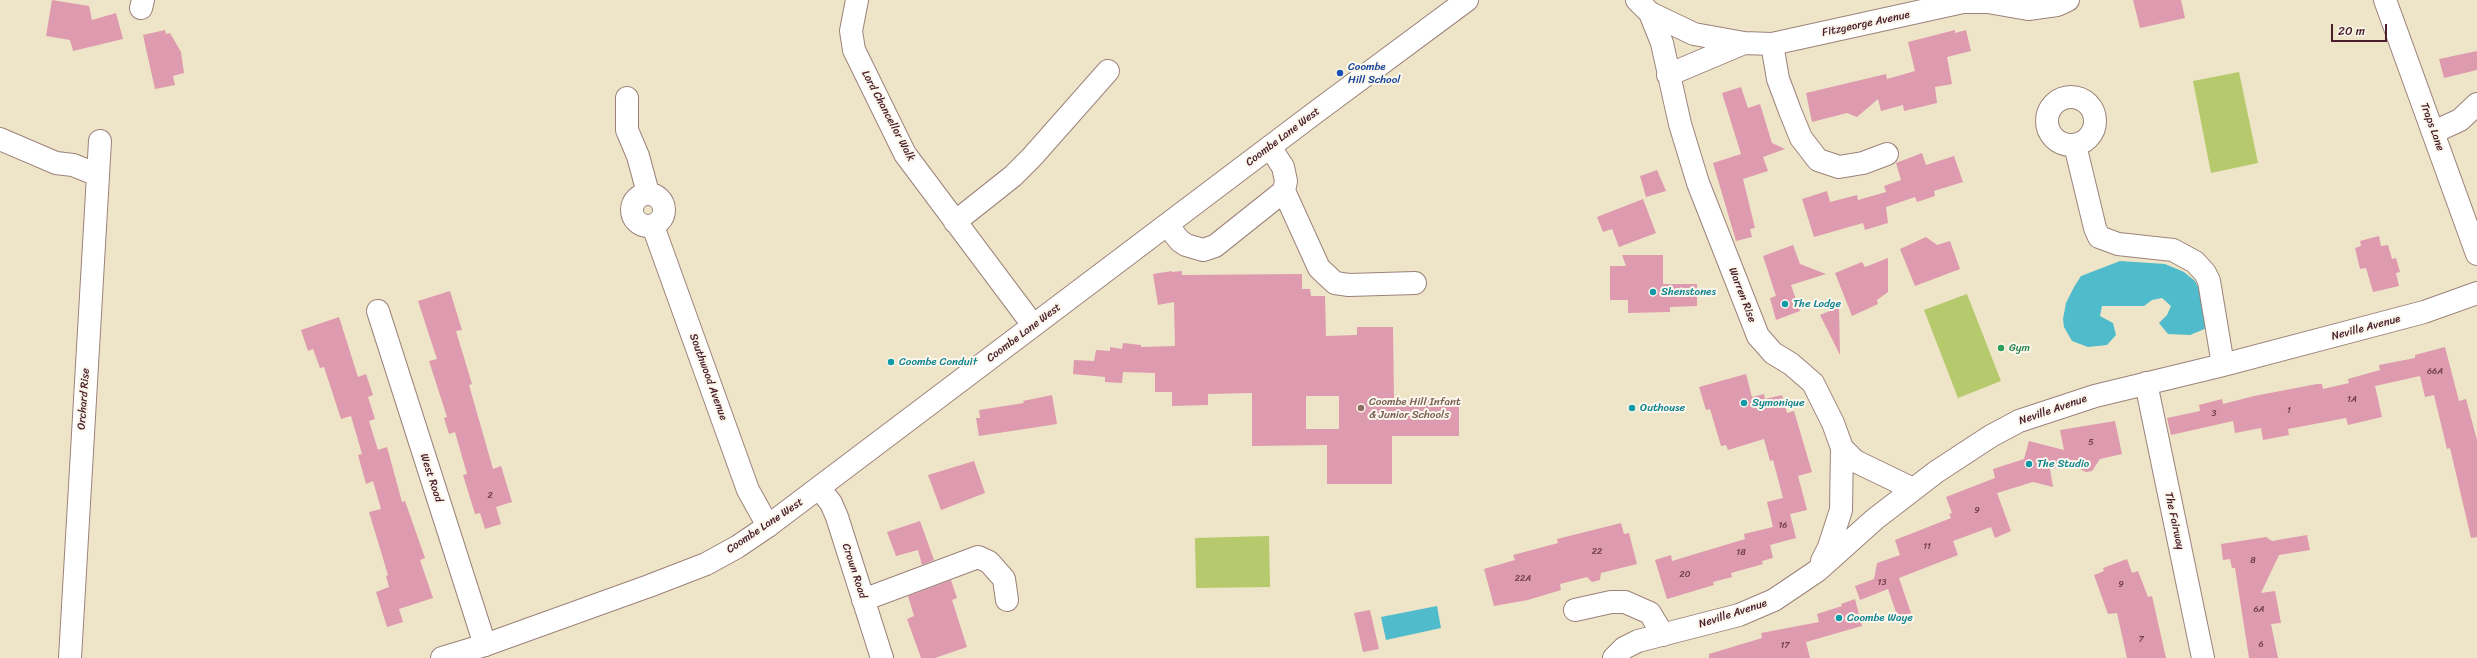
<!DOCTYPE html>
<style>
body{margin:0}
#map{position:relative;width:2477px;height:658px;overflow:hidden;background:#eee5c8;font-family:Sriracha,sans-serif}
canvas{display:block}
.scale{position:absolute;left:2331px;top:24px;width:56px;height:18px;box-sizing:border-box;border:2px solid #4a1f2b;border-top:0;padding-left:5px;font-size:12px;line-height:14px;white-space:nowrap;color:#4a1f2b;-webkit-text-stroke:3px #fbf7ec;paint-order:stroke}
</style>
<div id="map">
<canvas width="2477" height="658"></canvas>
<div class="scale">20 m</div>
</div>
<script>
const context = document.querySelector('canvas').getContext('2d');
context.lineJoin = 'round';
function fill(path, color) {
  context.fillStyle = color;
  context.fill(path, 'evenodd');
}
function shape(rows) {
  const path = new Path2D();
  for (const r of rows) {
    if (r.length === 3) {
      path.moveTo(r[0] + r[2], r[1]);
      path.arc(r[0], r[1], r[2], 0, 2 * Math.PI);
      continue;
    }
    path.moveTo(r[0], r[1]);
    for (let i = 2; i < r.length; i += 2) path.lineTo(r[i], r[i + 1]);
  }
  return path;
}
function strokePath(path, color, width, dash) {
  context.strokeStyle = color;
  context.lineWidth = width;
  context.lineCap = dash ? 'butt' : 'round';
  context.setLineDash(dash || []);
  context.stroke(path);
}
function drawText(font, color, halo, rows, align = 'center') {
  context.font = font + ' Sriracha,sans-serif';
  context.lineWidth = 4;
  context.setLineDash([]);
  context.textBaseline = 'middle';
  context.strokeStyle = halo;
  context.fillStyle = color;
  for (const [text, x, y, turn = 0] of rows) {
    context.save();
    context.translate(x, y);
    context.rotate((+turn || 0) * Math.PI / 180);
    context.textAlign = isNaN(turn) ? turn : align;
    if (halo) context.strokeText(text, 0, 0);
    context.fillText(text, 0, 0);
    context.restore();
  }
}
const green = shape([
 [2239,72,2258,163,2211,173,2193,81],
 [1967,294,2001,381,1958,398,1924,310],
 [1269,536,1270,587,1196,588,1195,538]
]);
const water = shape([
 [2120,261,2165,264,2184,272,2195,281,2203,297,2207,328,2190,335,2168,334,2159,323,2167,315,2171,306,2162,298,2152,300,2144,306,2102,306,2100,316,2113,323,2116,335,2107,345,2088,347,2072,341,2064,327,2063,319,2066,303,2074,287,2081,276],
 [1437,606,1441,628,1386,640,1381,617]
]);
const building = shape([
 [52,0,89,6,92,20,116,13,123,39,73,51,70,40,46,36],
 [2133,0,2181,0,2185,18,2140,28],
 [165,30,166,34,170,33,181,52,184,73,173,76,175,85,155,89,143,35],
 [1955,30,1955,33,1966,30,1971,51,1947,57,1952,84,1935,87,1937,103,1904,111,1903,105,1881,111,1878,99,1857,117,1847,113,1812,122,1806,93,1886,74,1887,79,1915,71,1908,42],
 [2477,51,2477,70,2444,78,2439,59],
 [1741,87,1748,108,1760,104,1772,143,1785,149,1763,157,1768,171,1743,179,1755,228,1750,229,1752,237,1736,241,1713,163,1741,154,1722,93],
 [1922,153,1926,165,1954,156,1963,182,1934,191,1935,196,1917,202,1915,197,1886,207,1888,223,1865,230,1863,223,1814,237,1802,199,1827,191,1830,202,1857,195,1858,200,1886,192,1884,186,1901,180,1896,163],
 [1657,170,1666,191,1646,197,1640,176],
 [1643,199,1656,233,1619,247,1612,229,1603,232,1597,217],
 [2379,236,2381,246,2388,245,2392,259,2396,258,2400,272,2396,273,2399,286,2373,292,2366,268,2360,269,2355,248,2361,246,2360,241],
 [1926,237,1937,245,1950,241,1960,269,1915,286,1900,249],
 [1793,245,1800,264,1826,274,1791,285,1800,311,1776,320,1770,298,1776,296,1763,256],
 [1622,255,1663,255,1663,284,1697,284,1697,306,1670,307,1670,312,1628,313,1628,300,1610,300,1610,266,1626,266],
 [1888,258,1888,292,1877,300,1878,304,1852,316,1835,273,1862,262,1865,267],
 [1172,271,1172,272,1182,271,1182,275,1302,274,1302,289,1310,289,1311,296,1325,296,1326,336,1357,335,1357,327,1393,327,1394,400,1459,400,1459,436,1392,436,1392,484,1327,484,1327,445,1252,446,1252,393,1208,394,1208,405,1172,406,1172,392,1155,392,1155,373,1123,372,1122,383,1105,382,1105,377,1073,374,1074,360,1094,361,1096,350,1110,351,1110,347,1122,349,1123,343,1141,345,1141,347,1175,346,1174,302,1158,305,1153,274],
 [1306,396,1339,396,1339,429,1306,429],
 [450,291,462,330,456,331,472,384,469,385,493,469,501,466,512,502,496,507,501,524,485,529,480,513,475,514,463,475,467,474,455,432,449,434,444,418,447,417,429,361,437,359,418,301],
 [1839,307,1840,355,1820,315],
 [339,317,358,377,366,374,373,395,368,397,375,419,369,421,378,450,387,447,402,502,405,501,425,558,420,560,433,598,399,609,403,622,387,627,376,592,389,587,386,576,388,575,369,512,381,509,373,481,366,484,358,455,362,454,351,416,341,419,324,367,320,368,313,349,308,351,301,330],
 [2445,347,2459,401,2466,399,2477,440,2477,537,2471,538,2450,448,2447,449,2434,395,2425,397,2420,376,2375,386,2382,417,2348,425,2346,418,2288,429,2289,435,2263,440,2261,428,2235,433,2233,421,2171,435,2167,418,2200,411,2199,405,2222,399,2223,404,2254,396,2317,384,2322,384,2323,389,2349,383,2348,379,2380,370,2379,365,2415,358,2415,355],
 [1746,374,1752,397,1764,394,1765,399,1782,395,1787,413,1794,411,1812,472,1798,476,1807,510,1790,514,1796,538,1770,545,1773,558,1762,561,1763,564,1731,573,1732,577,1713,582,1714,585,1667,599,1655,560,1671,555,1672,561,1745,539,1744,534,1773,527,1767,502,1783,498,1773,460,1770,461,1764,439,1728,450,1726,445,1721,446,1710,409,1706,410,1699,387],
 [1052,395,1057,424,979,436,976,418,980,418,979,410,1024,403,1023,401],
 [2115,421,2122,454,2100,459,2092,471,2086,472,2072,465,2050,469,2053,487,2033,482,1997,493,2011,531,1995,538,1991,527,1953,541,1958,555,1899,578,1911,613,1898,618,1888,589,1860,600,1855,586,1874,579,1877,563,1900,555,1895,540,1951,518,1949,514,1952,513,1946,497,1995,478,1993,469,2024,459,2029,441,2064,450,2060,430],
 [974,461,985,493,941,510,928,475],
 [920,521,934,560,922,565,918,550,896,556,887,532],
 [1621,523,1624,534,1629,533,1637,564,1601,573,1600,580,1592,582,1587,577,1560,584,1561,590,1528,600,1494,606,1484,569,1515,560,1513,555,1558,543,1557,539],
 [2307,535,2310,550,2279,555,2261,593,2275,591,2281,623,2271,624,2278,658,2249,658,2235,568,2232,568,2230,559,2223,560,2221,544,2266,537,2272,541],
 [2127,559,2132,573,2138,571,2148,597,2152,596,2166,658,2127,658,2117,613,2108,614,2094,575,2104,571,2103,568],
 [951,580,957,598,952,600,967,647,935,658,921,658,907,619,914,616,908,596],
 [1855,599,1862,626,1806,642,1810,658,1709,658,1709,654,1762,638,1761,633,1819,622,1817,614,1842,606,1841,604],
 [1370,610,1379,649,1363,652,1354,613]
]);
const minor = shape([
 [857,0,851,31,854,50,905,154,1033,325],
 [1637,0,1650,13,1662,43,1680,124,1698,183,1758,336,1773,353,1791,364,1813,383,1833,423,1842,448,1841,510,1829,547,1822,561],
 [141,8,143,0],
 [1650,13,1694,34,1744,43],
 [1772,44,1778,79,1790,111,1801,138,1818,160,1839,167,1863,163,1887,154],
 [1668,75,1744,43,1772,44,1963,2,1988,2,2028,9,2057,5,2068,0],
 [2071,121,24],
 [627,98,627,130,638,156,648,193],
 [2434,132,2460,120,2477,104],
 [0,139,56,163,73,165,98,175],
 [2075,145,2095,228,2099,237,2118,244,2173,250,2195,262,2205,273,2209,281,2223,365],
 [1284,191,1319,268,1335,283,1349,285,1415,283],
 [648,210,16],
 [955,222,1013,176,1032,157,1108,71],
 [1167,225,1180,241,1186,245,1203,250,1215,246,1284,191,1286,181,1283,167,1270,147],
 [653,226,748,490,768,526],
 [378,311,485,645],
 [2146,383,2203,658],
 [1842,448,1855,461,1913,489],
 [819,488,831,503,837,517,882,658],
 [863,600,978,557,989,562,1004,579,1007,600],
 [1575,610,1611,602,1625,602,1650,613,1663,635],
 [70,658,100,141],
 [1614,658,1624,648,1638,641,1739,615,1774,600,1817,571,1875,519,1936,472,1991,436,2019,421,2095,396,2223,365,2424,312,2477,293]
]);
const major = shape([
 [2385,0,2477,254],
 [442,658,485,645,649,586,706,564,737,547,768,526,1316,112,1467,0]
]);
const markers = [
 [1340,73,4,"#1a4fb4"],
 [1653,292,4,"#0f9aa8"],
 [1785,304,4,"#0f9aa8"],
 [2001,348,4,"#2e9e5b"],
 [891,362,4,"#0f9aa8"],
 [1744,403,4,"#0f9aa8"],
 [1361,408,4,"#8d6e63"],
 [1632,408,4,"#0f9aa8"],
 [2029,464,4,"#0f9aa8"],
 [1839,618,4,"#0f9aa8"]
];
const numberNames = [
 ["66A",2435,372],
 ["1A",2352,400],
 ["1",2289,411],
 ["3",2214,414],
 ["5",2091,443],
 ["2",490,496],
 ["9",1977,511],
 ["16",1783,526],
 ["11",1927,547],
 ["22",1597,552],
 ["18",1741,553],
 ["8",2253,561],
 ["20",1685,575],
 ["22A",1523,579],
 ["13",1882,583],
 ["9",2121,585],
 ["6A",2259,610],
 ["7",2141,640],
 ["6",2261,645],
 ["17",1785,646]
];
const streetNames = [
 ["Fitzgeorge Avenue",1866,24,-12],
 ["Lord Chancellor Walk",888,116,62],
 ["Traps Lane",2432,127,70],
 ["Coombe Lane West",1283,137,-37],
 ["Warren Rise",1742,295,69],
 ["Neville Avenue",2366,328,-15],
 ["Coombe Lane West",1024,333,-37],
 ["Southwood Avenue",708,377,70],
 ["Orchard Rise",84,399,-86],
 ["Neville Avenue",2053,410,-19],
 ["West Road",431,478,72],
 ["The Fairway",2174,521,78],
 ["Coombe Lane West",765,526,-34],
 ["Crown Road",854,571,72],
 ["Neville Avenue",1733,614,-18]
];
const transitNames = [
 ["Coombe",1348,67],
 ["Hill School",1348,80]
];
const cultureNames = [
 ["Shenstones",1661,292],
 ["The Lodge",1793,304],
 ["Coombe Conduit",899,362],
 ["Symonique",1752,403],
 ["Outhouse",1640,408],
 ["The Studio",2037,464],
 ["Coombe Waye",1847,618]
];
const leisureNames = [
 ["Gym",2009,348]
];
const educationNames = [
 ["Coombe Hill Infant",1369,402],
 ["& Junior Schools",1369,415]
];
fill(green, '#b6c96c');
fill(water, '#50bbcb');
fill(building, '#de9aae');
strokePath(minor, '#9c827a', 24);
strokePath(major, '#9c827a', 24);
strokePath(minor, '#fff', 22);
strokePath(major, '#fff', 22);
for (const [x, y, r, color] of markers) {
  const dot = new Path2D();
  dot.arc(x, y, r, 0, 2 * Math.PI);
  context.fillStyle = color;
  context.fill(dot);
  strokePath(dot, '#fbf7ec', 1.5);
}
drawText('9px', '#6f3e4c', null, numberNames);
drawText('11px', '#4a1f2b', '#fbf7ec', streetNames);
drawText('11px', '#164399', '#fbf7ec', transitNames, 'left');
drawText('11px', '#0d838f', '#fbf7ec', cultureNames, 'left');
drawText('11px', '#27864d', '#fbf7ec', leisureNames, 'left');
drawText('11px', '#785e54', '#fbf7ec', educationNames, 'left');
</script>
